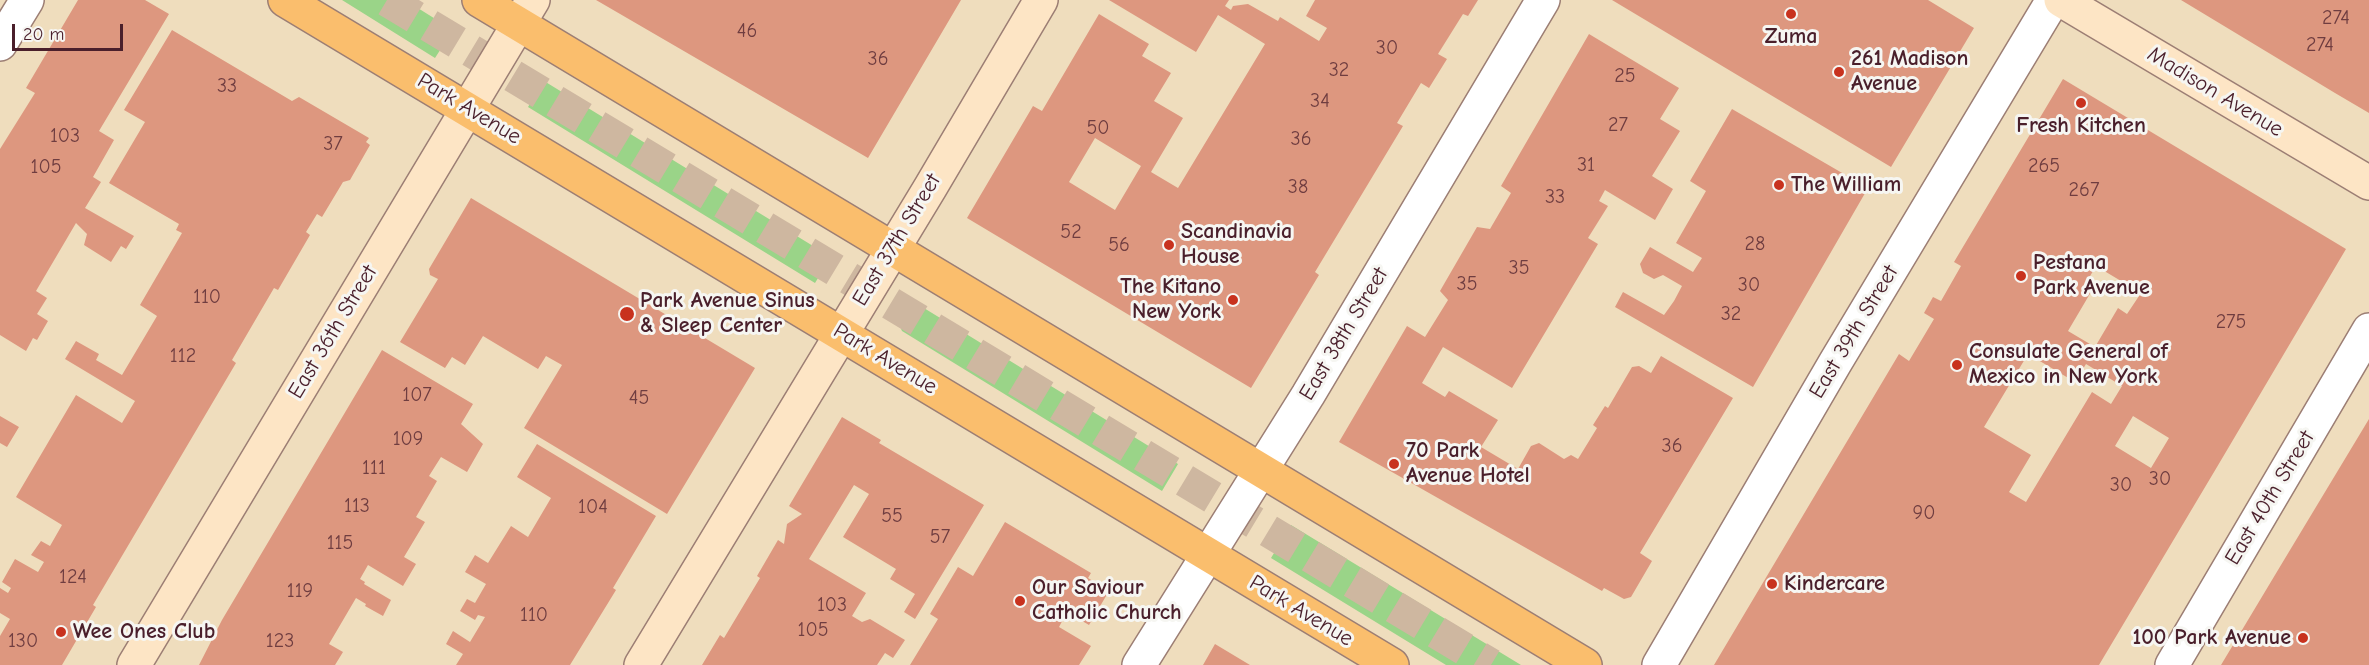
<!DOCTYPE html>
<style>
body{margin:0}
#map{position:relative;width:2369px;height:665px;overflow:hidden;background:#efddbd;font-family:"Comic Neue",sans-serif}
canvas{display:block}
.scale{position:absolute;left:12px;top:24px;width:111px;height:27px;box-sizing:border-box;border:3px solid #4a1f2b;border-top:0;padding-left:8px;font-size:18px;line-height:21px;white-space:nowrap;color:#4a1f2b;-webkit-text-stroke:4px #f6f6f2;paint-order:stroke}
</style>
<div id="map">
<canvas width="2369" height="665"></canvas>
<div class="scale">20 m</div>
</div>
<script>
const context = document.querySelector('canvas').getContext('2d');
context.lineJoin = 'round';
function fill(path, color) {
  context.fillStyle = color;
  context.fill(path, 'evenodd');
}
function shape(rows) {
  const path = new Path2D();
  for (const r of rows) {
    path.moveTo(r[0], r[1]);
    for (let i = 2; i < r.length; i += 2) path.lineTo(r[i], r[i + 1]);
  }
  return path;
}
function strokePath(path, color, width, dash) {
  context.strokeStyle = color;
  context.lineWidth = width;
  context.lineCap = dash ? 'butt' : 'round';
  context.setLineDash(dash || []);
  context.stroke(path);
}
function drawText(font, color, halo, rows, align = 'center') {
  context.font = font + ' "Comic Neue",sans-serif';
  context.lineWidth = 6;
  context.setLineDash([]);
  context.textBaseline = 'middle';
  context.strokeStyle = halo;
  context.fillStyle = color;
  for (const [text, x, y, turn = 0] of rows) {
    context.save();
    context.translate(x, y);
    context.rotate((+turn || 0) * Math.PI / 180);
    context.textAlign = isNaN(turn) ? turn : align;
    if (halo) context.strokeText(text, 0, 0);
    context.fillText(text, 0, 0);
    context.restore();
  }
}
const green = shape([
 [342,0,405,0,453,30,435,58],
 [544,81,831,257,815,283,528,107],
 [919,305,1178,464,1162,491,902,331,898,322,907,308],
 [1291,525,1521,665,1446,665,1271,558]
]);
const building = shape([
 [78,0,145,0,169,14,99,131,114,140,93,177,101,182,85,208,134,236,126,249,121,246,111,262,84,245,87,234,76,223,36,291,47,298,37,314,48,321,37,340,33,338,26,351,0,335,0,149,35,93,26,88],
 [596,0,961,0,868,158],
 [1109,0,1229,0,1225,6,1231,10,1233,6,1248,4,1278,21,1280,17,1319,41,1327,28,1306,16,1315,0,1478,0,1468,16,1463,14,1438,54,1447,59,1429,88,1421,83,1397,123,1403,126,1315,272,1319,275,1251,388,967,218,1033,106,1042,111,1099,14,1149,44,1142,56,1171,73,1154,101,1183,118,1151,172,1178,188,1265,44,1218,15,1196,52],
 [1095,138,1141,166,1115,210,1069,182],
 [1612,0,1928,0,1974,28,1891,167],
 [2181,0,2369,0,2369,113,2335,93],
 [172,30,292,101,299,97,369,138,366,142,370,145,350,180,343,182,322,217,317,214,306,232,310,235,278,290,274,288,232,360,236,363,93,605,96,607,62,665,0,665,0,636,10,619,0,613,0,588,8,593,11,588,2,582,15,559,38,572,44,562,31,555,41,541,50,546,62,525,16,497,76,395,122,423,135,401,65,359,76,341,99,354,96,360,122,375,157,316,140,305,182,233,176,230,179,224,109,183,145,122,124,110],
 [1589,34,1679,88,1660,119,1680,131,1652,176,1673,189,1655,220,1605,190,1599,201,1608,206,1588,238,1598,244,1512,388,1443,347,1422,383,1445,397,1449,391,1498,420,1481,447,1518,469,1531,446,1539,443,1564,459,1571,455,1578,459,1597,428,1593,425,1605,406,1608,408,1632,367,1639,366,1651,373,1661,356,1733,398,1640,553,1652,561,1631,597,1624,599,1604,588,1602,591,1339,442,1407,326,1425,337,1448,300,1440,291,1477,227,1490,229,1511,193,1501,186],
 [2063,79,2346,249,2217,467,2099,665,1714,665,1899,354,1909,361,1934,319,1924,313,1933,297,1941,301,1961,266,1954,262],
 [2096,266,2141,293,2127,314,2118,308,2095,347,2068,331,2091,292,2083,288],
 [2028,354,2075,382,2086,364,2122,386,2111,404,2092,392,2026,502,2009,492,2031,455,1984,427],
 [2133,416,2169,438,2151,468,2115,446],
 [1732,109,1868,188,1753,387,1615,307,1623,292,1664,315,1674,301,1682,286,1663,275,1654,279,1643,273,1640,264,1650,247,1693,272,1702,258,1676,243,1706,191,1690,181],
 [471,198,755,368,667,514,524,428,562,365,546,356,538,369,483,336,465,365,452,357,445,368,400,342,438,279,430,275,429,269],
 [382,350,473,404,461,424,483,444,467,472,441,457,429,476,437,481,416,517,425,522,404,557,416,564,403,586,368,565,360,579,365,582,364,584,391,600,383,616,365,606,366,604,356,598,329,644,343,652,335,665,199,665,222,620],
 [0,416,19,427,7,447,0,443],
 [842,417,881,440,879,443,984,505,915,619,904,612,915,594,890,579,896,569,843,537,869,494,854,485,809,559,866,593,852,616,862,622,870,619,905,640,893,658,885,653,877,665,702,665,720,635,724,638,760,578,757,576,778,540,784,544,787,524,802,514,789,506],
 [2369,419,2369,665,2221,665,2284,560],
 [537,444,656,516,613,588,616,590,570,665,456,665,463,654,446,644,453,631,470,642,485,617,478,615,475,620,460,611,467,599,475,603,486,584,465,572,475,555,488,563,511,526,528,537,551,498,517,477],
 [1005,522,1091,573,1088,578,1109,591,1089,625,1067,612,1059,627,1091,646,1079,665,910,665,938,619,930,614,958,567,973,576],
 [1215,644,1250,665,1203,665]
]);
const primaryTunnel = shape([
 [387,0,1491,665]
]);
const minor = shape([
 [0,44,27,0],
 [1139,665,1308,395,1543,0],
 [1659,665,1835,363,2053,0],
 [2172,665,2369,330]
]);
const secondary = shape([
 [2061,0,2369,183],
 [134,665,533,0],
 [641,665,930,188,1041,0]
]);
const primary = shape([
 [285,0,1392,665],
 [479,0,1585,665]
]);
const markers = [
 [1791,14,6,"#c8321e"],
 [1839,72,6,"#c8321e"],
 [2081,103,6,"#c8321e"],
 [1779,185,6,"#c8321e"],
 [1169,245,6,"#c8321e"],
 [2021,276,6,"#c8321e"],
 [1233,300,6,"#c8321e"],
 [627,314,8,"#c8321e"],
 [1957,365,6,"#c8321e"],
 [1394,464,6,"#c8321e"],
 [1772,584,6,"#c8321e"],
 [1020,601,6,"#c8321e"],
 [61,632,6,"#c8321e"],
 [2303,638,6,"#c8321e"]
];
const numberNames = [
 ["274",2336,18],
 ["46",747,31],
 ["274",2320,45],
 ["30",1387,48],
 ["36",878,59],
 ["32",1339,70],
 ["25",1625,76],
 ["33",227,86],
 ["34",1320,101],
 ["27",1618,125],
 ["50",1098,128],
 ["103",65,136],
 ["36",1301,139],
 ["37",333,144],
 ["31",1586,165],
 ["265",2044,166],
 ["105",46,167],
 ["38",1298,187],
 ["267",2084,190],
 ["33",1555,197],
 ["52",1071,232],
 ["28",1755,244],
 ["56",1119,245],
 ["35",1519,268],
 ["35",1467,284],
 ["30",1749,285],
 ["110",207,297],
 ["32",1731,314],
 ["275",2231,322],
 ["112",183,356],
 ["107",417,395],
 ["45",639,398],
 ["109",408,439],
 ["36",1672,446],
 ["111",374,468],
 ["30",2160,479],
 ["30",2121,485],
 ["113",357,506],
 ["104",593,507],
 ["90",1924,513],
 ["55",892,516],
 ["57",940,537],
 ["115",340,543],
 ["124",73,577],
 ["119",300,591],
 ["103",832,605],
 ["110",534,615],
 ["105",813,630],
 ["130",23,641],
 ["123",280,641]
];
const poiNames = [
 ["Zuma",1791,37,"center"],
 ["261 Madison",1851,59],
 ["Avenue",1851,84],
 ["Fresh Kitchen",2081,126,"center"],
 ["The William",1791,185],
 ["Scandinavia",1181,232],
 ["House",1181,257],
 ["Pestana",2033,263],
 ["Park Avenue",2033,288],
 ["The Kitano",1221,287,"right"],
 ["New York",1221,312,"right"],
 ["Park Avenue Sinus",640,301],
 ["& Sleep Center",640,326],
 ["Consulate General of",1969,352],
 ["Mexico in New York",1969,377],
 ["70 Park",1406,451],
 ["Avenue Hotel",1406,476],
 ["Kindercare",1784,584],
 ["Our Saviour",1032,588],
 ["Catholic Church",1032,613],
 ["Wee Ones Club",73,632],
 ["100 Park Avenue",2291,638,"right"]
];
const streetNames = [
 ["Madison Avenue",2215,92,31],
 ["Park Avenue",469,109,31],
 ["East 37th Street",897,240,-59],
 ["East 36th Street",333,332,-59],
 ["East 39th Street",1854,332,-59],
 ["East 38th Street",1344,334,-59],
 ["Park Avenue",885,359,31],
 ["East 40th Street",2270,498,-59],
 ["Park Avenue",1301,611,31]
];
fill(green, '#9ad488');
fill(building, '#dd977f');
strokePath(primaryTunnel, '#ceb7a0', 33, [33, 16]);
strokePath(minor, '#9c7e74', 36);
strokePath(secondary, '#9c7e74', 36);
strokePath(primary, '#9c7e74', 36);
strokePath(minor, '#fff', 33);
strokePath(secondary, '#fde5c5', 33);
strokePath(primary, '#fabe6d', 33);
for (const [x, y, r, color] of markers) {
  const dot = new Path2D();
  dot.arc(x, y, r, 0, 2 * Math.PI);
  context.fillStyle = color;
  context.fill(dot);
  strokePath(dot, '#f6f6f2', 2);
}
drawText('20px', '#6f3d40', null, numberNames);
drawText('bold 22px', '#4a1f2b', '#f6f6f2', poiNames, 'left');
drawText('22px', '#4a1f2b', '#f6f6f2', streetNames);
</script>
